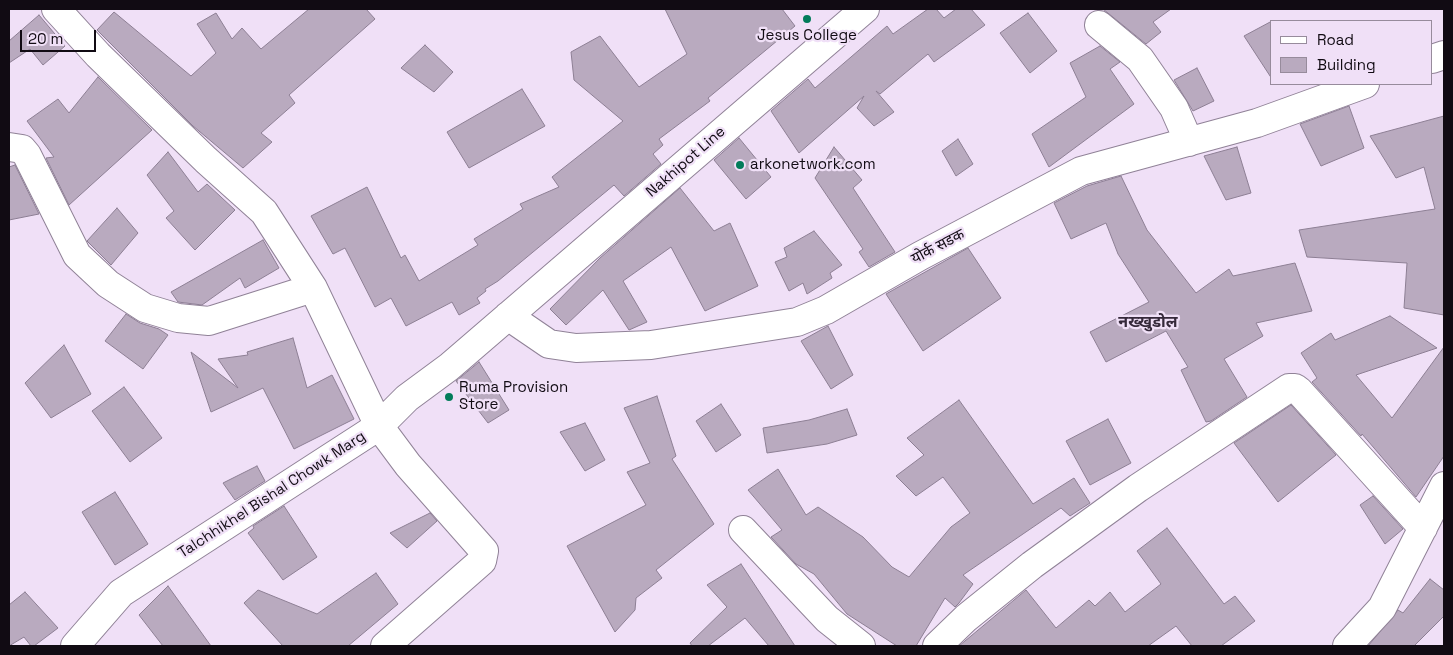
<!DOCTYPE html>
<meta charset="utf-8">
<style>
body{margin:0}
#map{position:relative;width:1453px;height:655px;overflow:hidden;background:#f0e0f7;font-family:"Space Grotesk",sans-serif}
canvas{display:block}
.frame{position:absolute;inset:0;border:10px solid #110b13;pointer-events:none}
.legend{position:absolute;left:1270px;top:20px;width:162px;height:65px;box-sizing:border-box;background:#f0e0f7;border:1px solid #978b9c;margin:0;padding:6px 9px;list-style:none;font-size:15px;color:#110b13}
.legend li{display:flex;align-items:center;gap:10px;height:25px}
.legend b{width:25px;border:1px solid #978b9c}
.scale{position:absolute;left:20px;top:30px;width:76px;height:22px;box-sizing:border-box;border:2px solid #110b13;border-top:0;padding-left:6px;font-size:15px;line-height:18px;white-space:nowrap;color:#110b13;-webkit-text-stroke:4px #f0e0f7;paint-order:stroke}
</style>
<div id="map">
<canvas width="1453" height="655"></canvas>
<div class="frame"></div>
<ul class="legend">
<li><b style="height:6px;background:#fff"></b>Road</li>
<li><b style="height:14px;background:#b9aabf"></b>Building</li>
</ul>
<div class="scale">20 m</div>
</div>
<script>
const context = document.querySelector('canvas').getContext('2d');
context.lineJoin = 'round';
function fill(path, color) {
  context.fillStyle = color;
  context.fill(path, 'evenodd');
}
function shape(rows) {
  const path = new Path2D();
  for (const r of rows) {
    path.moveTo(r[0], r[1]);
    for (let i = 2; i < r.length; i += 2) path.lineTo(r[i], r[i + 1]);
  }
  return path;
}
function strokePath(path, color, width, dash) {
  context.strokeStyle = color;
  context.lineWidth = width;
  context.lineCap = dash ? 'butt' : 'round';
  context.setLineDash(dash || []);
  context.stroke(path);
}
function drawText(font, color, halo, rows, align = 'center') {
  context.font = font + ' "Space Grotesk","Noto Sans Devanagari",sans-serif';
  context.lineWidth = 4.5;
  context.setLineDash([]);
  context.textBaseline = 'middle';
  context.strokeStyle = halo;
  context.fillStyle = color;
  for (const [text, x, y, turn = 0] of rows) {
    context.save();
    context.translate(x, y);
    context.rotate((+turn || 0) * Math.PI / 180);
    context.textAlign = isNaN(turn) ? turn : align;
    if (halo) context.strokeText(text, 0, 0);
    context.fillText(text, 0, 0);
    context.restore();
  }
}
const building = shape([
 [309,9,366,9,375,19,289,95,295,103,261,133,272,142,243,168,193,126,97,30,114,12,191,76,216,53,197,24,216,13,232,39,242,28,261,49,309,9],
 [665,9,782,9,795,26,708,98,710,101,659,139,663,145,653,154,661,164,624,196,614,185,498,281,485,289,486,291,477,298,480,303,459,315,452,302,406,326,391,298,375,307,345,248,333,254,311,216,367,187,401,258,405,255,419,281,478,245,474,239,523,209,520,204,559,187,552,177,623,121,574,80,571,52,600,36,639,87,687,54,665,9],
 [928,9,936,9,944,18,956,9,971,9,985,25,934,62,928,54,880,94,876,91,894,112,874,126,857,108,864,96,799,153,771,111,808,79,815,88,887,26,893,34,928,9],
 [1103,9,1171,9,1153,22,1161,32,1146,44,1103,9],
 [1028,13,1057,51,1030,73,1000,33,1028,13],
 [39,15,65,46,43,65,30,49,9,63,9,41,39,15],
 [1272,21,1272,79,1244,36,1272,21],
 [425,45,453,72,434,92,401,68,425,45],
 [1100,46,1120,62,1110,69,1134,104,1049,167,1032,134,1086,97,1070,63,1100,46],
 [1197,68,1214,101,1193,111,1174,80,1197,68],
 [98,77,152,130,69,205,46,158,54,157,27,121,58,99,69,113,98,77],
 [522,89,545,126,469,168,447,132,522,89],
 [1349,106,1364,148,1321,166,1300,124,1349,106],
 [1444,116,1444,315,1404,308,1407,263,1307,257,1299,230,1435,209,1424,167,1396,178,1370,136,1444,116],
 [739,138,771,177,746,199,714,160,739,138],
 [958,139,973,164,956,176,942,151,958,139],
 [834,147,862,180,853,188,895,252,869,267,859,252,863,249,815,178,834,147],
 [1237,147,1251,193,1226,200,1204,156,1237,147],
 [168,152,198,192,207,184,235,210,195,250,166,218,174,211,147,175,168,152],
 [15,165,39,214,9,220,9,167,15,165],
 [1121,176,1147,230,1196,293,1229,269,1233,276,1295,263,1312,311,1256,323,1263,336,1224,359,1247,397,1211,421,1206,422,1181,370,1188,367,1166,331,1106,362,1090,332,1149,302,1118,254,1106,223,1071,239,1054,203,1087,186,1121,176],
 [680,188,714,231,730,223,758,286,705,311,671,247,623,281,647,322,629,330,603,290,566,325,550,309,600,258,680,188],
 [117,208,138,233,111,265,87,241,117,208],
 [814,231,842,265,830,273,832,278,807,294,803,283,789,291,775,262,787,257,784,248,814,231],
 [263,240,279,268,245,288,240,278,202,305,178,302,171,292,263,240],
 [968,248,1001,298,923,351,886,294,968,248],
 [126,314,140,323,159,329,168,335,143,369,105,341,126,314],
 [1390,316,1437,348,1356,375,1392,418,1444,347,1444,456,1416,497,1362,434,1361,436,1312,382,1317,378,1301,353,1331,333,1335,340,1390,316],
 [828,326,853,375,831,389,801,341,828,326],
 [293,338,307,388,332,375,354,419,294,449,263,388,211,412,191,352,238,388,218,359,248,355,247,352,293,338],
 [64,345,91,394,51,418,25,383,64,345],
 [479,362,509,410,488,423,456,381,479,362],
 [124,387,162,438,130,462,92,411,124,387],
 [657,396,676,456,672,459,714,524,656,570,662,578,636,598,635,610,615,632,567,546,646,505,627,472,650,463,624,408,657,396],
 [959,400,1033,504,1074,478,1090,503,1070,516,1061,508,963,575,973,584,959,603,955,607,945,598,916,646,897,646,847,614,814,574,796,564,771,537,782,530,748,490,778,469,806,515,818,507,863,537,892,567,909,577,951,527,970,513,943,477,916,496,896,476,924,455,907,438,959,400],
 [721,404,741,435,716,452,696,421,721,404],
 [1291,405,1336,455,1278,502,1234,443,1291,405],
 [847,409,857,435,827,444,767,453,763,428,809,420,847,409],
 [1108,419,1131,463,1090,485,1066,441,1108,419],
 [585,423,605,460,585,471,560,432,585,423],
 [257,466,265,481,235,500,223,483,257,466],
 [115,492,148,544,115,565,82,512,115,492],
 [1373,496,1403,529,1385,544,1360,505,1373,496],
 [284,506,317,557,283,580,248,533,254,528,253,526,284,506],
 [430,513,437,521,407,548,390,533,430,513],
 [1167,528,1224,604,1235,596,1255,621,1221,646,1192,646,1176,626,1148,646,959,646,1026,590,1056,628,1089,600,1095,606,1110,592,1125,612,1161,584,1137,551,1167,528],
 [741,564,795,646,769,646,745,618,708,646,692,646,690,643,727,607,707,585,741,564],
 [376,573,398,604,348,646,283,646,244,603,258,590,317,614,376,573],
 [1430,579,1444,590,1444,616,1414,646,1368,646,1398,610,1403,613,1430,579],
 [168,586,211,646,163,646,139,615,168,586],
 [25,592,58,628,34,646,31,646,24,637,9,646,9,605,25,592]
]);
const minor = shape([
 [56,9,98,55,206,160,264,212,313,288,379,426,121,593,75,646],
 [1099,25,1140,59,1174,108,1189,142],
 [1432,59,1444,55],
 [9,147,22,149,27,155,77,255,108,284,145,308,178,318,209,321,313,288],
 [508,316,549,344,576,348,651,345,797,322,826,310,920,256,1081,171,1257,123,1365,84],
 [743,530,827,619,861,646],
 [385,646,482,561,484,551,408,465,379,426,407,398,449,367,865,9],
 [937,646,966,618,1032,565,1138,488,1289,388,1295,388,1299,391,1423,528],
 [1347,646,1382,608,1444,486]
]);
const markers = [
 [807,19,5,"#027c5a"],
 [740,165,5,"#027c5a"],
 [449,397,5,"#027c5a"]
];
const poiNames = [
 ["Jesus College",807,36,"center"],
 ["arkonetwork.com",750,165],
 ["Ruma Provision",459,388],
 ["Store",459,405]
];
const streetNames = [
 ["Nakhipot Line",686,162,-41],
 ["योर्क सडक",938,247,-28],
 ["Talchhikhel Bishal Chowk Marg",272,495,-33]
];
const neighbourhoodNames = [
 ["नख्खुडोल",1148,323]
];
fill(building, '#b9aabf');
strokePath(building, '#8d7f94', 1);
strokePath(minor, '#908297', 30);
strokePath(minor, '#fff', 28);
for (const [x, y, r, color] of markers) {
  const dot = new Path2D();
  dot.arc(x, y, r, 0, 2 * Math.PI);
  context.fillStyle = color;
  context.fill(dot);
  strokePath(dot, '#f0e0f7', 2);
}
drawText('15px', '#110b13', '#f0e0f7', poiNames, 'left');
drawText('15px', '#110b13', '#f0e0f7', streetNames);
drawText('bold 16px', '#35293a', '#f0e0f7', neighbourhoodNames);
</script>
